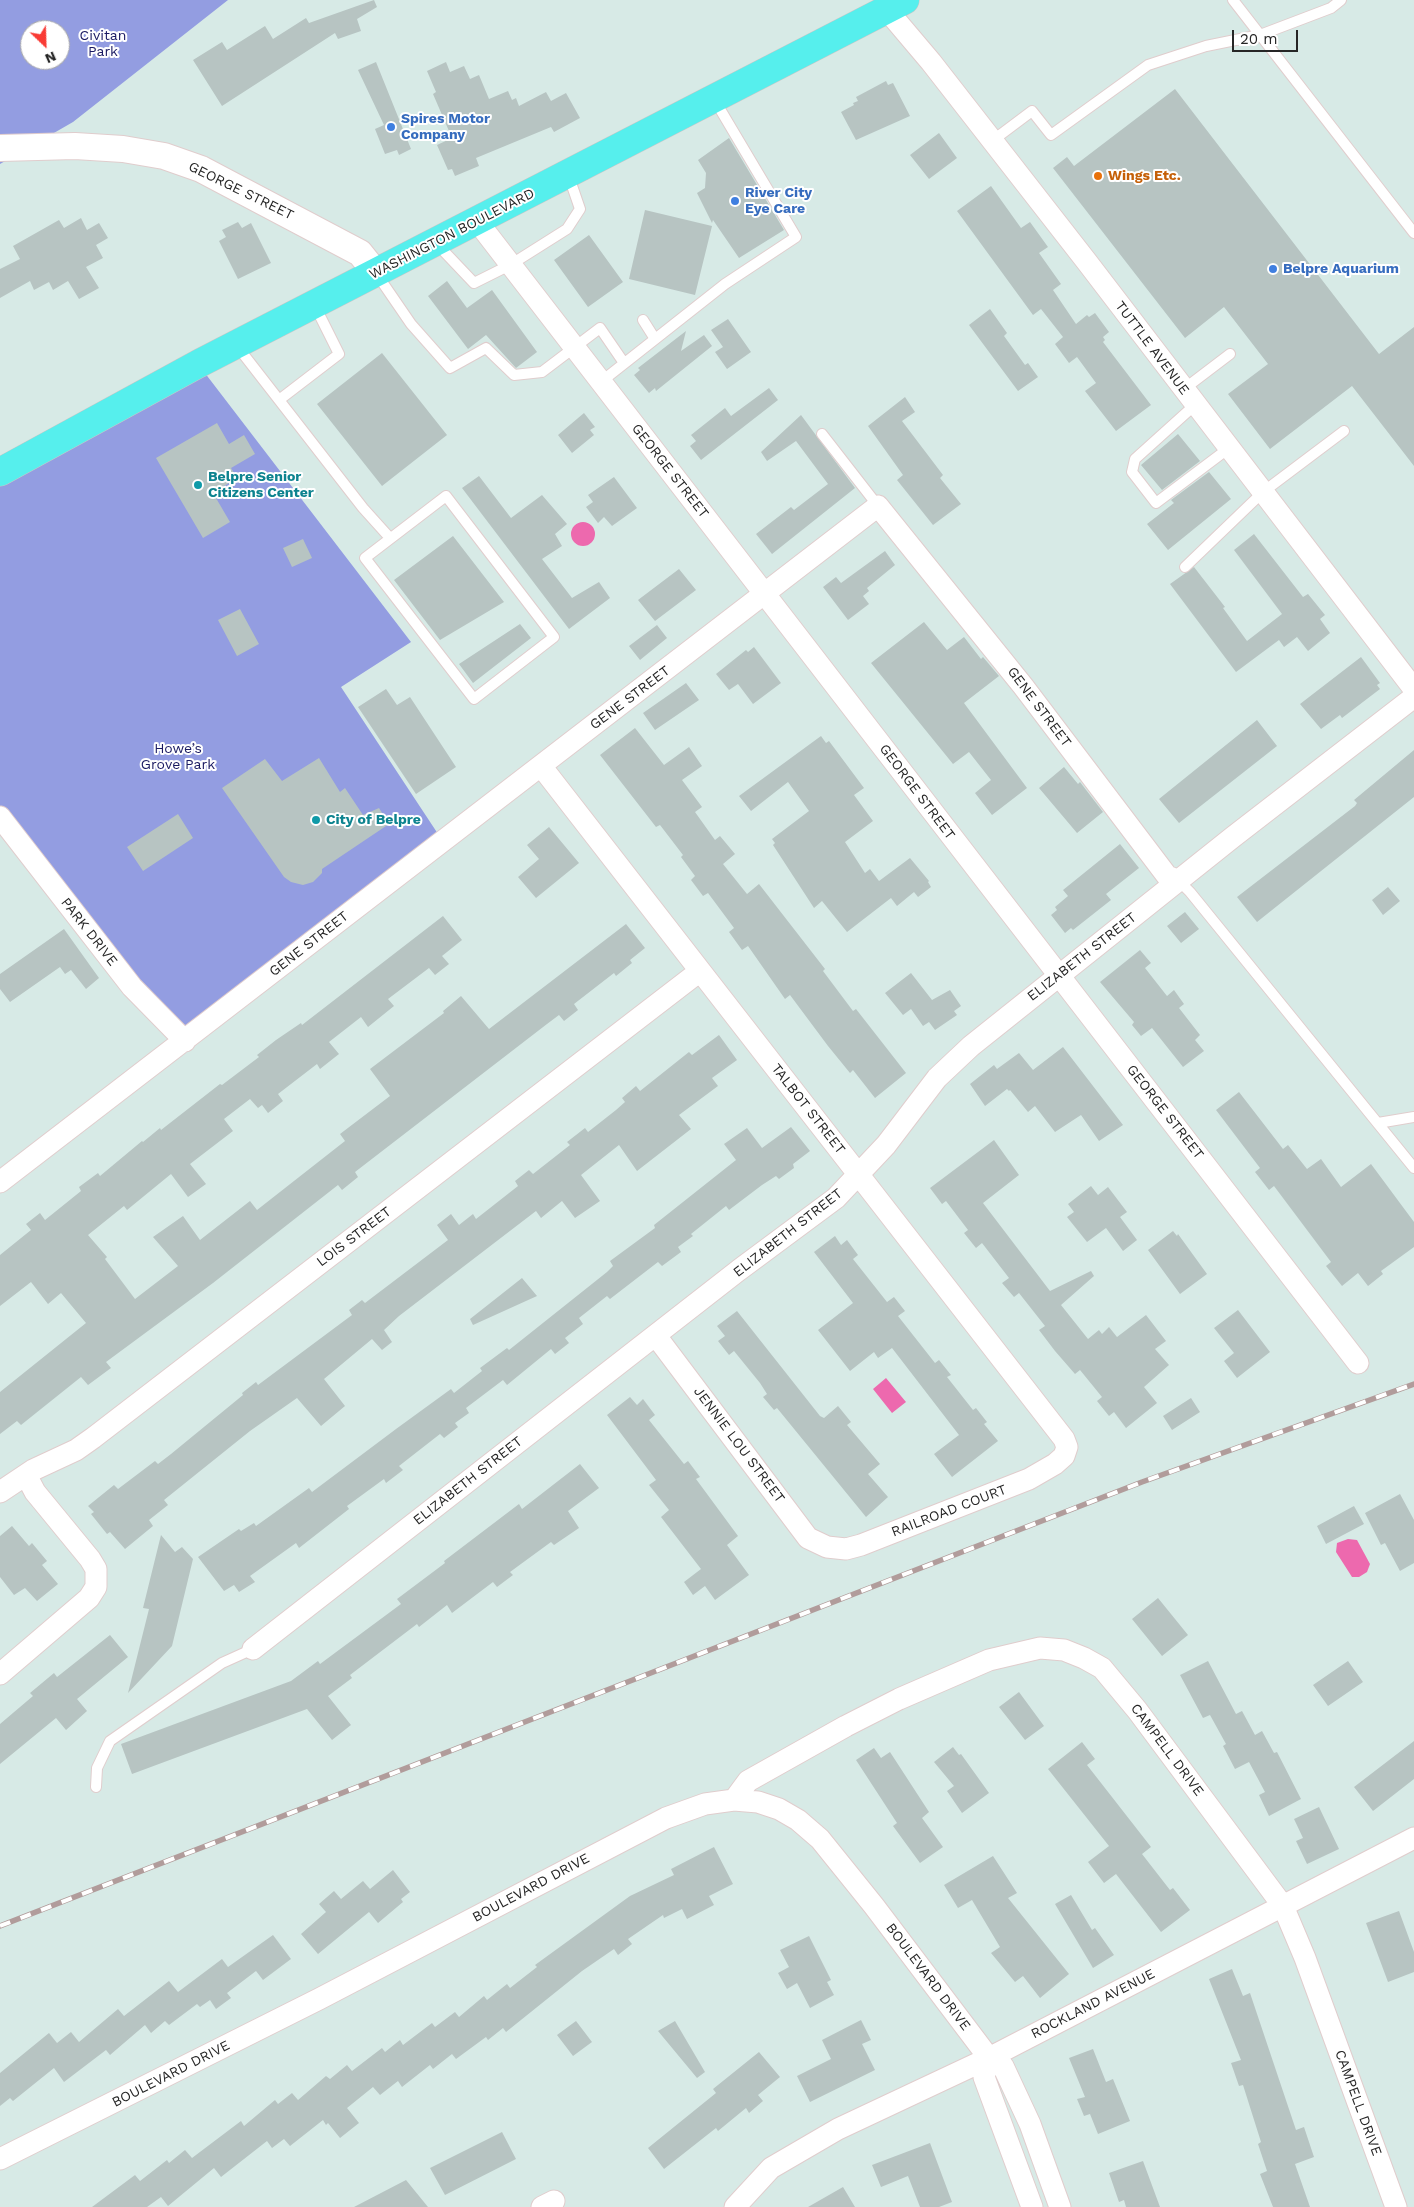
<!DOCTYPE html>
<meta charset="utf-8">
<style>
body{margin:0}
#map{position:relative;width:1414px;height:2207px;overflow:hidden;background:#d7eae6;font-family:"Work Sans",sans-serif}
canvas{display:block}
.north{position:absolute;left:20px;top:20px;width:50px;height:50px;box-sizing:border-box;background:#fff;border:1px solid #a8a8a8;border-radius:50%;rotate:156deg;font-size:14px;font-weight:700;line-height:20px;text-align:center;color:#262626}
.north::after{content:'';display:block;margin:auto;width:18px;height:22px;background:#f93b35;clip-path:polygon(50% 0,100% 100%,50% 72%,0 100%)}
.scale{position:absolute;left:1232px;top:30px;width:66px;height:22px;box-sizing:border-box;border:2px solid #262626;border-top:0;padding-left:6px;font-size:15px;line-height:18px;white-space:nowrap;color:#262626;-webkit-text-stroke:4px #fff;paint-order:stroke}
</style>
<div id="map">
<canvas width="1414" height="2207"></canvas>
<div class="north">N</div>
<div class="scale">20 m</div>
</div>
<script>
const context = document.querySelector('canvas').getContext('2d');
context.lineJoin = 'round';
function fill(path, color) {
  context.fillStyle = color;
  context.fill(path, 'evenodd');
}
function shape(rows) {
  const path = new Path2D();
  for (const r of rows) {
    if (r.length === 3) {
      path.moveTo(r[0] + r[2], r[1]);
      path.arc(r[0], r[1], r[2], 0, 2 * Math.PI);
      continue;
    }
    path.moveTo(r[0], r[1]);
    for (let i = 2; i < r.length; i += 2) path.lineTo(r[i], r[i + 1]);
  }
  return path;
}
function strokePath(path, color, width, dash) {
  context.strokeStyle = color;
  context.lineWidth = width;
  context.lineCap = dash ? 'butt' : 'round';
  context.setLineDash(dash || []);
  context.stroke(path);
}
function drawText(font, color, halo, rows, align = 'center') {
  context.font = font + ' "Work Sans",sans-serif';
  context.lineWidth = 4;
  context.setLineDash([]);
  context.textBaseline = 'middle';
  context.strokeStyle = halo;
  context.fillStyle = color;
  for (const [text, x, y, turn = 0] of rows) {
    context.save();
    context.translate(x, y);
    context.rotate((+turn || 0) * Math.PI / 180);
    context.textAlign = isNaN(turn) ? turn : align;
    if (halo) context.strokeText(text, 0, 0);
    context.fillText(text, 0, 0);
    context.restore();
  }
}
const green = shape([
 [0,0,228,0,73,122,0,164],
 [30,30,60,30,60,60,30,60],
 [198,364,411,642,341,687,442,840,185,1041,0,817,0,472]
]);
const water = shape([
 [583,534,12],
 [886,1378,906,1402,892,1413,873,1389],
 [1348,1539,1357,1540,1370,1564,1367,1572,1359,1577,1352,1577,1336,1552,1337,1543]
]);
const building = shape([
 [374,0,377,7,357,19,361,31,338,39,335,33,222,106,193,60,222,42,227,50,265,26,273,39,306,18,309,23],
 [376,62,411,149,399,155,397,150,385,154,375,129,384,125,358,70],
 [446,62,450,72,464,66,470,79,479,75,489,99,508,91,512,100,516,98,519,106,546,92,551,101,566,93,580,118,554,132,551,127,476,158,479,166,455,176,452,169,448,170,437,145,452,138,433,94,436,92,427,71],
 [886,81,888,85,893,83,910,116,856,140,841,112,854,105,853,103,858,101,856,97],
 [1175,89,1379,354,1414,327,1414,466,1352,386,1270,449,1228,394,1268,364,1224,307,1185,338,1053,168,1067,157,1074,166],
 [939,133,957,158,929,179,910,155],
 [729,138,784,230,739,258,713,220,712,223,697,193,705,188,706,173,698,160],
 [991,186,1021,228,1030,222,1048,247,1039,253,1061,284,1053,290,1076,324,1087,315,1089,317,1095,313,1109,332,1103,337,1105,340,1103,342,1151,405,1116,431,1085,391,1096,383,1077,357,1069,363,1055,344,1063,337,1041,309,1033,315,957,211],
 [645,210,712,226,695,295,629,279],
 [81,218,87,230,99,223,108,238,96,245,103,258,86,267,99,288,79,299,68,281,53,290,49,282,34,290,30,281,0,298,0,269,20,259,13,246,59,220,64,228],
 [238,222,242,228,251,223,271,263,238,279,219,241,226,237,222,230],
 [589,235,623,282,588,307,554,260],
 [447,281,467,308,492,290,537,352,516,368,486,335,468,349,428,296],
 [990,309,1007,333,1004,336,1025,365,1028,363,1038,377,1018,391,969,325],
 [728,319,751,352,727,369,715,352,723,347,711,330],
 [686,331,681,351,704,335,712,346,656,391,655,388,649,393,634,375,640,370,638,368],
 [382,353,447,435,382,486,317,404],
 [769,388,778,400,701,460,690,446,696,441,691,435,725,408,731,416],
 [905,397,915,412,902,421,943,475,940,478,961,504,933,525,897,480,903,475,868,426],
 [584,413,595,427,590,430,594,435,572,453,558,435],
 [801,415,855,488,772,554,756,534,791,507,794,510,828,484,796,441,767,461,761,452],
 [217,423,229,444,244,435,255,454,231,468,237,478,213,493,230,522,203,538,156,458],
 [1178,434,1200,461,1162,490,1141,465],
 [1209,472,1231,499,1168,550,1147,524,1174,503,1171,500],
 [479,476,511,518,542,495,567,524,555,534,562,546,542,559,572,598,599,582,610,598,569,629,462,488],
 [614,477,637,508,612,526,604,517,598,523,586,507,593,502,588,495],
 [1254,534,1303,597,1308,594,1325,615,1320,619,1330,633,1308,651,1297,637,1284,647,1279,640,1236,672,1170,584,1194,567,1225,607,1223,608,1247,641,1282,614,1234,550],
 [453,536,504,602,440,640,394,580],
 [303,539,312,558,292,567,283,548],
 [885,551,895,565,867,588,869,591,863,596,869,604,848,620,823,587,836,577,841,583],
 [679,569,696,590,655,621,638,600],
 [240,609,259,644,237,656,218,620],
 [924,622,947,650,964,637,981,659,983,657,999,676,964,703,1027,788,992,815,975,793,991,780,969,752,953,764,871,663],
 [520,624,531,638,473,683,459,664],
 [657,625,667,638,640,660,629,646],
 [754,647,781,683,753,704,738,684,729,690,716,674,746,650,748,652],
 [1361,657,1380,683,1377,685,1380,689,1342,718,1340,715,1321,729,1300,704],
 [686,683,699,700,655,730,643,713],
 [386,689,397,705,410,697,456,767,416,794,358,707],
 [1257,720,1277,746,1179,823,1159,799],
 [635,728,664,765,689,747,702,766,682,780,702,807,695,812,715,840,720,836,735,854,723,864,747,894,759,884,825,969,823,971,853,1011,856,1009,906,1073,875,1098,853,1070,850,1073,828,1046,790,995,785,999,748,946,742,950,729,932,734,928,708,893,703,896,691,880,695,876,681,857,683,855,660,825,656,827,600,755],
 [821,736,826,743,829,741,864,788,854,795,873,821,845,842,865,873,870,869,879,881,910,858,929,881,928,882,931,887,918,897,914,892,897,906,891,898,847,932,822,901,814,908,773,845,775,843,772,839,809,811,788,782,751,811,739,796],
 [1414,750,1414,797,1257,922,1237,897,1355,806,1357,803,1354,800],
 [319,758,340,792,345,788,363,815,379,808,389,824,322,869,322,873,313,882,303,885,291,882,284,877,222,788,265,759,282,781],
 [1064,767,1078,784,1080,782,1103,812,1077,833,1039,788],
 [178,814,193,838,143,871,127,847],
 [549,827,579,863,536,898,518,877,539,859,527,845],
 [1120,844,1139,868,1106,894,1111,900,1073,930,1071,928,1065,933,1051,915,1057,910,1055,907,1068,896,1063,890],
 [1388,887,1400,901,1383,915,1372,900],
 [1185,912,1199,929,1181,943,1167,926],
 [443,916,462,940,442,956,449,964,435,975,429,968,388,999,394,1006,368,1027,361,1017,329,1042,339,1054,320,1069,317,1064,278,1094,283,1101,268,1113,262,1105,258,1108,250,1099,224,1119,233,1131,190,1164,206,1184,188,1197,171,1174,127,1210,124,1206,88,1235,107,1257,105,1259,135,1299,178,1266,153,1237,183,1216,200,1240,250,1201,257,1210,345,1141,340,1134,390,1096,370,1069,444,1013,443,1011,461,996,489,1029,626,924,645,948,630,960,632,963,616,976,614,973,574,1004,578,1010,564,1021,559,1015,547,1024,355,1172,358,1177,342,1190,338,1185,213,1283,106,1362,111,1368,88,1385,81,1377,21,1425,17,1421,0,1434,0,1392,86,1323,61,1293,48,1304,31,1282,0,1306,0,1255,31,1230,26,1224,40,1213,45,1220,81,1191,79,1187,98,1173,100,1176,142,1141,143,1142,160,1128,161,1130,220,1084,222,1085,259,1057,257,1055,276,1040,301,1023,302,1025],
 [64,929,99,978,86,989,71,970,65,974,60,967,10,1002,0,989,0,974],
 [1140,950,1151,963,1145,968,1167,996,1174,990,1184,1004,1179,1008,1200,1035,1195,1040,1204,1051,1183,1067,1152,1028,1141,1036,1132,1025,1134,1022,1100,982],
 [911,973,932,1000,950,990,961,1006,954,1011,957,1015,935,1030,929,1022,923,1026,911,1009,903,1015,885,993],
 [719,1035,737,1060,712,1078,718,1086,679,1115,691,1129,637,1171,619,1145,581,1175,600,1201,575,1218,562,1201,541,1218,536,1211,399,1316,384,1330,392,1342,382,1350,372,1339,324,1379,345,1406,321,1426,297,1398,250,1431,164,1500,168,1505,149,1520,153,1526,125,1549,110,1532,107,1534,91,1514,94,1512,88,1506,114,1485,118,1489,155,1461,158,1464,171,1454,243,1395,242,1393,256,1382,258,1385,352,1315,349,1310,362,1300,365,1303,448,1240,437,1225,451,1214,459,1225,473,1214,476,1219,518,1186,515,1181,529,1170,533,1174,570,1145,567,1142,585,1128,588,1132,616,1110,625,1102,622,1098,636,1086,640,1091,689,1052,692,1055],
 [1063,1047,1123,1125,1099,1141,1081,1115,1055,1132,1035,1106,1028,1112,1010,1090,1009,1091,1007,1089,985,1106,970,1084,994,1065,997,1069,1019,1053,1033,1070],
 [1239,1092,1283,1149,1288,1145,1307,1169,1321,1159,1341,1187,1371,1164,1414,1222,1414,1247,1381,1271,1383,1274,1368,1286,1358,1273,1342,1286,1326,1266,1331,1262,1274,1186,1269,1190,1255,1172,1260,1168,1216,1110],
 [791,1127,810,1151,793,1164,794,1168,779,1179,776,1176,762,1185,729,1210,726,1206,691,1234,693,1236,678,1247,681,1252,662,1266,658,1262,610,1299,607,1296,579,1318,583,1324,565,1338,569,1343,555,1354,551,1349,507,1385,503,1380,466,1408,469,1413,455,1423,458,1427,444,1438,440,1434,399,1466,403,1470,386,1483,384,1479,347,1506,349,1509,299,1548,296,1543,250,1576,255,1582,239,1592,234,1585,224,1591,198,1557,239,1529,241,1531,254,1523,256,1526,309,1488,312,1492,396,1429,451,1389,454,1393,482,1371,480,1368,507,1348,509,1350,607,1272,613,1266,610,1261,655,1228,654,1225,736,1160,724,1144,747,1128,762,1148],
 [994,1140,1019,1175,983,1203,1050,1291,1091,1271,1094,1276,1061,1305,1088,1339,1099,1330,1102,1334,1109,1327,1117,1337,1146,1315,1166,1341,1155,1349,1169,1365,1144,1387,1157,1403,1126,1428,1114,1412,1109,1416,1097,1401,1102,1397,1080,1370,1075,1374,1055,1351,1039,1330,1045,1326,1019,1293,1014,1297,1002,1283,1009,1278,982,1243,976,1248,964,1233,968,1230,946,1201,942,1204,930,1188],
 [1091,1186,1098,1195,1108,1187,1127,1212,1120,1217,1137,1240,1123,1251,1106,1228,1087,1242,1067,1217,1074,1212,1068,1204],
 [1173,1231,1177,1236,1178,1234,1207,1274,1180,1294,1148,1250],
 [835,1236,841,1245,847,1240,858,1255,853,1259,887,1302,894,1297,905,1311,898,1316,935,1363,939,1360,951,1375,947,1377,973,1410,976,1408,987,1422,984,1424,998,1441,952,1477,934,1454,959,1435,892,1348,878,1358,874,1352,850,1371,818,1330,853,1303,814,1252],
 [522,1278,537,1296,473,1325,470,1319],
 [1238,1310,1270,1352,1237,1378,1224,1361,1234,1353,1214,1328],
 [737,1311,820,1416,824,1418,838,1406,851,1422,847,1425,880,1464,868,1474,888,1497,866,1517,777,1408,774,1410,763,1397,767,1394,760,1383,734,1351,729,1355,718,1341,725,1336,717,1326],
 [630,1397,637,1405,643,1399,655,1415,649,1420,684,1464,688,1461,700,1477,696,1479,738,1536,727,1545,749,1575,715,1600,705,1586,693,1595,684,1582,701,1569,661,1517,669,1510,649,1485,656,1480,607,1415],
 [1191,1398,1200,1412,1172,1430,1163,1416],
 [580,1464,599,1488,568,1511,579,1528,554,1545,551,1542,510,1572,513,1575,497,1587,493,1582,452,1613,447,1605,419,1627,417,1624,350,1675,352,1678,328,1696,351,1725,332,1740,307,1709,132,1774,121,1744,291,1681,318,1661,320,1664,401,1604,397,1599,445,1563,444,1561,519,1504,522,1509],
 [1400,1494,1414,1520,1414,1563,1400,1571,1385,1543,1381,1545,1365,1513],
 [1354,1506,1364,1524,1326,1544,1317,1526],
 [12,1526,29,1546,32,1543,47,1561,42,1565,58,1584,37,1601,25,1588,14,1595,0,1577,0,1536],
 [161,1535,175,1552,182,1547,193,1559,172,1646,128,1693,149,1609,143,1608],
 [1158,1598,1188,1635,1162,1656,1132,1619],
 [110,1635,128,1657,77,1699,87,1711,66,1730,56,1718,0,1764,0,1724,33,1696,30,1693,54,1673,57,1677],
 [1208,1661,1236,1714,1242,1711,1255,1735,1262,1731,1274,1753,1277,1752,1301,1799,1269,1816,1259,1795,1265,1792,1249,1762,1235,1769,1223,1746,1226,1744,1210,1715,1203,1718,1180,1675],
 [1348,1661,1363,1682,1328,1706,1313,1685],
 [1019,1692,1044,1726,1025,1740,999,1707],
 [1414,1741,1414,1779,1373,1811,1354,1787],
 [1082,1742,1095,1759,1087,1765,1151,1847,1142,1854,1170,1890,1173,1888,1190,1910,1161,1932,1116,1874,1104,1883,1088,1862,1109,1846,1048,1769],
 [953,1747,959,1755,961,1754,989,1793,962,1813,947,1791,954,1786,934,1762],
 [874,1748,881,1758,890,1752,929,1812,922,1818,943,1847,920,1863,893,1826,897,1823,856,1760],
 [1319,1807,1339,1849,1307,1864,1296,1841,1303,1838,1294,1819],
 [714,1847,733,1884,709,1896,714,1905,687,1919,682,1909,664,1918,663,1915,628,1939,632,1944,618,1955,614,1949,582,1971,506,2032,503,2028,488,2040,486,2037,456,2059,452,2054,433,2069,430,2065,402,2087,398,2081,380,2095,373,2087,347,2108,359,2123,340,2138,328,2123,326,2125,323,2120,290,2146,284,2139,272,2148,267,2141,221,2177,214,2168,168,2206,161,2197,147,2207,92,2207,135,2175,140,2181,167,2160,169,2163,185,2150,192,2158,241,2121,244,2126,275,2100,278,2104,292,2093,298,2100,326,2076,330,2079,347,2065,352,2071,382,2048,385,2052,400,2040,403,2045,432,2023,435,2027,455,2012,459,2017,484,1996,487,2000,507,1984,510,1988,537,1967,535,1965,630,1896,674,1875,671,1869],
 [993,1856,1017,1893,1008,1898,1069,1974,1040,1998,1023,1976,1015,1982,991,1953,1000,1947,972,1900,958,1908,944,1885],
 [393,1870,410,1892,401,1899,403,1902,378,1923,369,1912,318,1954,301,1934,326,1912,319,1904,334,1891,341,1899,363,1881,370,1889],
 [1071,1895,1092,1930,1095,1928,1114,1955,1093,1968,1055,1904],
 [1399,1911,1414,1952,1414,1972,1388,1982,1366,1923],
 [273,1935,291,1959,263,1980,256,1971,227,1993,231,1998,216,2009,210,2000,200,2007,197,2004,169,2025,165,2021,151,2033,145,2025,110,2055,106,2050,64,2082,54,2068,13,2101,10,2098,0,2106,0,2073,49,2033,57,2043,71,2032,79,2042,118,2009,124,2016,169,1981,178,1992,222,1959,228,1967],
 [809,1936,831,1980,827,1982,834,1995,810,2008,797,1983,787,1989,778,1973,789,1967,780,1950],
 [1232,1969,1243,1996,1250,1993,1296,2130,1304,2127,1314,2157,1295,2164,1310,2207,1273,2207,1260,2174,1267,2171,1258,2144,1261,2142,1243,2085,1239,2086,1231,2063,1241,2060,1209,1979],
 [861,2020,871,2040,862,2044,875,2070,810,2102,797,2076,831,2059,822,2040],
 [576,2021,592,2042,573,2056,557,2035],
 [675,2021,705,2072,697,2078,658,2031],
 [1093,2049,1106,2082,1113,2079,1130,2121,1098,2134,1090,2114,1084,2116,1077,2099,1085,2097,1069,2058],
 [759,2052,780,2077,758,2095,763,2101,749,2113,746,2108,718,2131,716,2128,664,2169,648,2148,716,2093,713,2089],
 [502,2132,516,2159,445,2195,430,2168],
 [930,2143,952,2202,939,2207,920,2207,908,2176,881,2187,872,2165],
 [1143,2161,1160,2207,1126,2207,1124,2200,1119,2202,1109,2173],
 [406,2180,428,2207,354,2207],
 [843,2187,855,2207,808,2207]
]);
const service = shape([
 [1233,0,1414,233],
 [992,141,1032,111,1051,135,1148,65,1206,46,1260,35,1331,8,1341,0],
 [436,243,474,283,510,265,567,229,580,209,568,174],
 [376,273,411,324,450,368,486,348,514,375,542,372,600,328,624,363],
 [643,320,655,339],
 [237,346,279,400,339,354,315,306],
 [602,381,725,284,796,237,714,99],
 [1184,389,1230,354],
 [279,400,363,508,390,538],
 [1196,404,1135,459,1132,472,1156,503,1229,448],
 [822,434,878,506],
 [446,496,554,637,474,699,365,558,446,496],
 [1185,567,1263,492,1344,431],
 [1179,881,1190,892,1414,1168],
 [1378,1123,1414,1117],
 [96,1787,97,1768,110,1741,222,1663,253,1649]
]);
const minor = shape([
 [887,10,931,62,1087,262,1414,689],
 [477,221,1358,1363],
 [541,766,1064,1439,1067,1447,1064,1456,1055,1464,1029,1479,861,1545,846,1549,827,1547,808,1538,656,1336],
 [0,817,132,987,185,1041],
 [0,1182,878,506,1023,686,1167,876,1179,881],
 [0,1492,33,1470,76,1450,93,1438,700,971],
 [253,1649,739,1270,836,1198,886,1145,937,1078,971,1046,1233,837,1414,697],
 [0,1674,89,1598,96,1587,96,1569,90,1559,35,1492,26,1475],
 [734,1800,748,1781,846,1726,899,1699,989,1660,1040,1648,1064,1650,1084,1658,1102,1668,1137,1710,1283,1906,1305,1958,1396,2207],
 [989,2058,984,2077,1032,2207],
 [0,2159,319,1999,666,1818,705,1804,734,1800,758,1802,779,1809,798,1820,820,1839,874,1906,989,2058,1003,2066,1030,2124,1060,2207],
 [542,2207,554,2201],
 [735,2207,771,2168,838,2129,989,2058,1414,1838]
]);
const tertiary = shape([
 [0,148,75,146,123,149,164,156,201,169,360,253,376,273]
]);
const primary = shape([
 [0,472,198,364,905,0]
]);
const rail = shape([
 [0,1926,1142,1482,1414,1384]
]);
const markers = [
 [391,127,5,"#3f7fe0"],
 [1098,176,5,"#e8710a"],
 [735,201,5,"#3f7fe0"],
 [1273,269,5,"#3f7fe0"],
 [198,485,5,"#0f9aa8"],
 [316,820,5,"#0f9aa8"]
];
const parkNames = [
 ["Civitan",103,36],
 ["Park",103,52],
 ["Howe’s",178,749],
 ["Grove Park",178,765]
];
const shopNames = [
 ["Spires Motor",401,119],
 ["Company",401,135],
 ["River City",745,193],
 ["Eye Care",745,209],
 ["Belpre Aquarium",1283,269]
];
const foodNames = [
 ["Wings Etc.",1108,176]
];
const streetNames = [
 ["GEORGE STREET",241,191,26],
 ["WASHINGTON BOULEVARD",452,234,-27],
 ["TUTTLE AVENUE",1152,348,53],
 ["GEORGE STREET",670,471,52],
 ["GENE STREET",630,698,-37],
 ["GENE STREET",1039,707,53],
 ["GEORGE STREET",917,792,53],
 ["PARK DRIVE",89,932,52],
 ["GENE STREET",309,944,-38],
 ["ELIZABETH STREET",1082,957,-38],
 ["TALBOT STREET",808,1109,52],
 ["GEORGE STREET",1165,1112,52],
 ["ELIZABETH STREET",788,1233,-38],
 ["LOIS STREET",354,1237,-37],
 ["JENNIE LOU STREET",739,1445,53],
 ["ELIZABETH STREET",468,1481,-38],
 ["RAILROAD COURT",949,1511,-21],
 ["CAMPELL DRIVE",1167,1750,53],
 ["BOULEVARD DRIVE",531,1888,-28],
 ["BOULEVARD DRIVE",928,1977,53],
 ["ROCKLAND AVENUE",1093,2004,-27],
 ["BOULEVARD DRIVE",171,2074,-27],
 ["CAMPELL DRIVE",1358,2103,70]
];
const cultureNames = [
 ["Belpre Senior",208,477],
 ["Citizens Center",208,493],
 ["City of Belpre",326,820]
];
fill(green, '#939de1');
fill(water, '#ed69ae');
fill(building, '#b7c4c2');
strokePath(service, '#e0cdcd', 12);
strokePath(minor, '#e0cdcd', 23);
strokePath(tertiary, '#e0cdcd', 28);
strokePath(primary, '#c7c7c7', 29);
strokePath(service, '#fff', 10);
strokePath(minor, '#fff', 21);
strokePath(tertiary, '#fff', 26);
strokePath(primary, '#56efed', 28);
strokePath(rail, '#b19c9b', 5.5);
strokePath(rail, '#fff', 4, [11]);
for (const [x, y, r, color] of markers) {
  const dot = new Path2D();
  dot.arc(x, y, r, 0, 2 * Math.PI);
  context.fillStyle = color;
  context.fill(dot);
  strokePath(dot, '#fff', 2);
}
drawText('14px', '#191961', '#fff', parkNames);
drawText('bold 14px', '#366cbe', '#fff', shopNames, 'left');
drawText('bold 14px', '#c56008', '#fff', foodNames, 'left');
drawText('14px', '#262626', '#fff', streetNames);
drawText('bold 14px', '#0d838f', '#fff', cultureNames, 'left');
</script>
